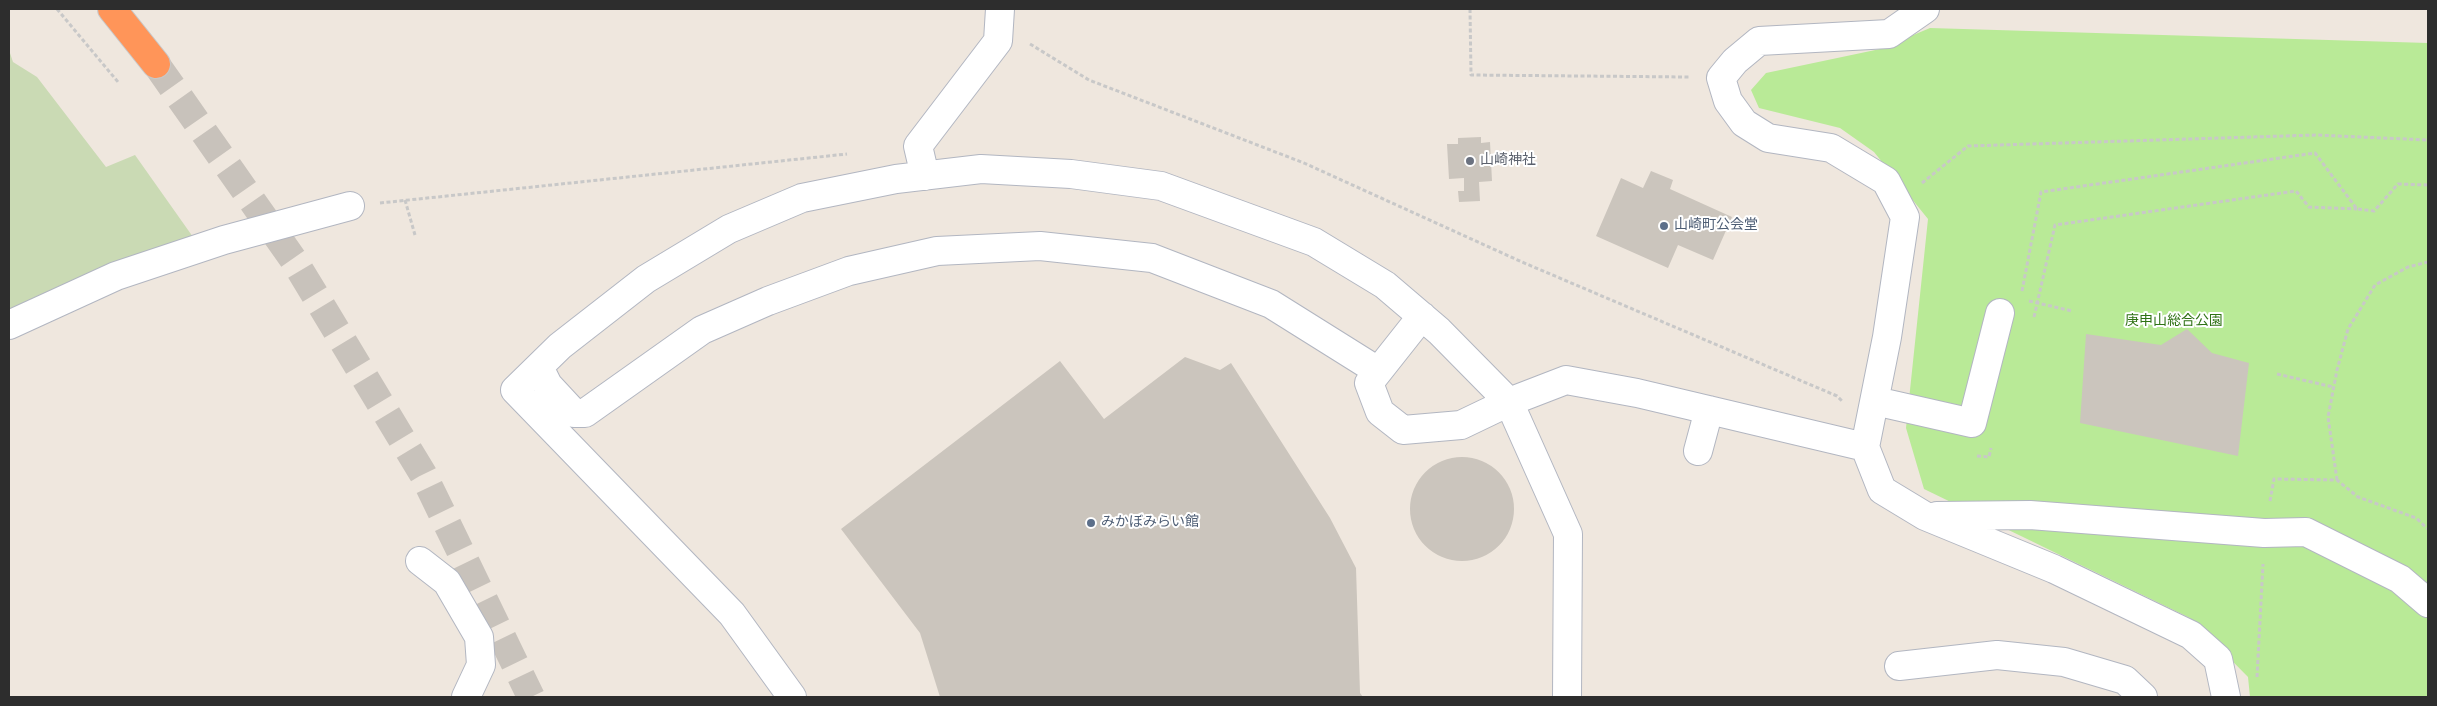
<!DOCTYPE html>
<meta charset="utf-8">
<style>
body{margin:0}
#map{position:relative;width:2437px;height:706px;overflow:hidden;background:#efe7de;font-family:"Source Sans 3",sans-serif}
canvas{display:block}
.frame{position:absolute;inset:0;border:10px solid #2d2d2d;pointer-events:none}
</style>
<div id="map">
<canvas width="2437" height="706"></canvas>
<div class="frame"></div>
</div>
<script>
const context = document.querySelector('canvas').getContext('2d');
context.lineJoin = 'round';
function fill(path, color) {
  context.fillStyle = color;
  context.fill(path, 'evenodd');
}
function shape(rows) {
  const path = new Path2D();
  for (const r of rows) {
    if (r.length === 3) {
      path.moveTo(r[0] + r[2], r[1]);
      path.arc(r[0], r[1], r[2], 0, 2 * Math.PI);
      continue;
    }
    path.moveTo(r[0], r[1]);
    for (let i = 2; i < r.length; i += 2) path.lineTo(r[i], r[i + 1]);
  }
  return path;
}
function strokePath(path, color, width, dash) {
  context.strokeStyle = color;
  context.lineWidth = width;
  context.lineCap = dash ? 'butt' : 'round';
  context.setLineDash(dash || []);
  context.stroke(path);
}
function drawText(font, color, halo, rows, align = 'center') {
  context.font = font + ' "Source Sans 3","Noto Sans JP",sans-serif';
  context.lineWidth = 4;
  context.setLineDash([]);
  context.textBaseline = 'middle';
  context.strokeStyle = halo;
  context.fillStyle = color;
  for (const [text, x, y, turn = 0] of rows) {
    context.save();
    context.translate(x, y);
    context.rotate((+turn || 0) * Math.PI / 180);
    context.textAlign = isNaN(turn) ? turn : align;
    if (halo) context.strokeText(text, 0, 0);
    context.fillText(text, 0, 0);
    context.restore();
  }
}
const green = shape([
 [1930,28,2428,43,2428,697,2250,697,2248,677,2190,618,1924,489,1906,428,1928,219,1874,152,1840,128,1759,108,1751,90,1766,73,1880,49]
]);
const cemetery = shape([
 [9,50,13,62,37,77,106,167,135,155,193,237,9,314]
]);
const building = shape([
 [1481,137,1481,143,1490,142,1492,181,1479,182,1480,201,1459,202,1458,191,1464,191,1464,178,1449,179,1447,144,1458,144,1458,138],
 [1651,171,1673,180,1670,189,1732,217,1713,260,1678,245,1668,268,1596,236,1621,178,1643,188],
 [2187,329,2212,353,2249,363,2238,456,2080,423,2086,334,2161,345],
 [1185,357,1220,370,1231,363,1330,518,1356,568,1360,693,1363,697,940,697,920,633,841,529,1060,361,1104,419],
 [1462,509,52]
]);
const highwayTunnel = shape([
 [156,64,295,262,423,474,531,697]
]);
const path = shape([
 [57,9,118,82],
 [1470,9,1471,75,1689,77],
 [1030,44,1089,80,1304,163,1522,262,1837,396,1842,401],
 [1922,183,1968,146,2316,135,2428,140],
 [405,200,415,235],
 [380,203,847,154],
 [2022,291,2041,192,2315,153,2357,209,2374,211,2398,184,2428,185],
 [2029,301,2072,311],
 [2034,317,2055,225,2296,191,2309,207,2357,209],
 [2277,374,2333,387],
 [1977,456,1989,457,1991,448],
 [2337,480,2328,417,2337,370,2348,329,2375,285,2408,267,2428,262],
 [2270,501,2274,479,2337,480,2358,497,2416,518,2428,529],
 [2257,677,2263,564]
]);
const minor = shape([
 [1925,9,1889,34,1759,41,1735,61,1721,78,1728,101,1744,123,1768,138,1831,148,1886,181,1905,217,1887,337,1865,447,1882,490,1925,516,2054,569,2191,635,2218,659,2226,697],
 [925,176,918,146,998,41,1000,9],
 [1422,316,1369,383,1380,412,1403,430,1461,425,1509,402,1566,380,1637,393,1865,447],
 [9,325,116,276,224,240,350,206],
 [539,367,548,385,574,413,585,413,702,330,768,301,849,271,937,251,1040,246,1152,258,1271,304,1378,371],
 [1875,401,1972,423,2000,313],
 [1698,451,1709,410],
 [1937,516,2030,515,2264,533,2306,532,2400,579,2428,603],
 [420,561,447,582,479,637,481,665,466,697],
 [1899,666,1997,655,2064,662,2125,680,2143,697],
 [792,697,732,614,515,390,560,346,646,279,729,229,802,198,896,179,981,169,1071,174,1161,186,1314,242,1385,285,1439,331,1509,402,1568,534,1567,697]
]);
const highway = shape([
 [112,9,156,64]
]);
const markers = [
 [1470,161,5,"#6b7280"],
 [1664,226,5,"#5c6f8a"],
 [1091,523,5,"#5c6f8a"]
];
const worshipNames = [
 ["山崎神社",1480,161]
];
const serviceNames = [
 ["山崎町公会堂",1674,226],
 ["みかぼみらい館",1101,523]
];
const parkNames = [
 ["庚申山総合公園",2174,322]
];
fill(green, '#b9ea97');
fill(cemetery, '#cadab4');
fill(building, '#cbc5bd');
strokePath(highwayTunnel, '#c8c2bb', 28, [28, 14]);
strokePath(minor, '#b2b6c1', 30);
strokePath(highway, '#c8c8c8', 30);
strokePath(path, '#c8c8c8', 3, [4, 2.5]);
strokePath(minor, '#fff', 28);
strokePath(highway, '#ff9559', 28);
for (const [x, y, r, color] of markers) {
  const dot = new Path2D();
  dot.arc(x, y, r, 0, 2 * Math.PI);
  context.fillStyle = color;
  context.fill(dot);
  strokePath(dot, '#fff', 2);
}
drawText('14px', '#5b616d', '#fff', worshipNames, 'left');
drawText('14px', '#4e5e75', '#fff', serviceNames, 'left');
drawText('14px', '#2f7215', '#fff', parkNames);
</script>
